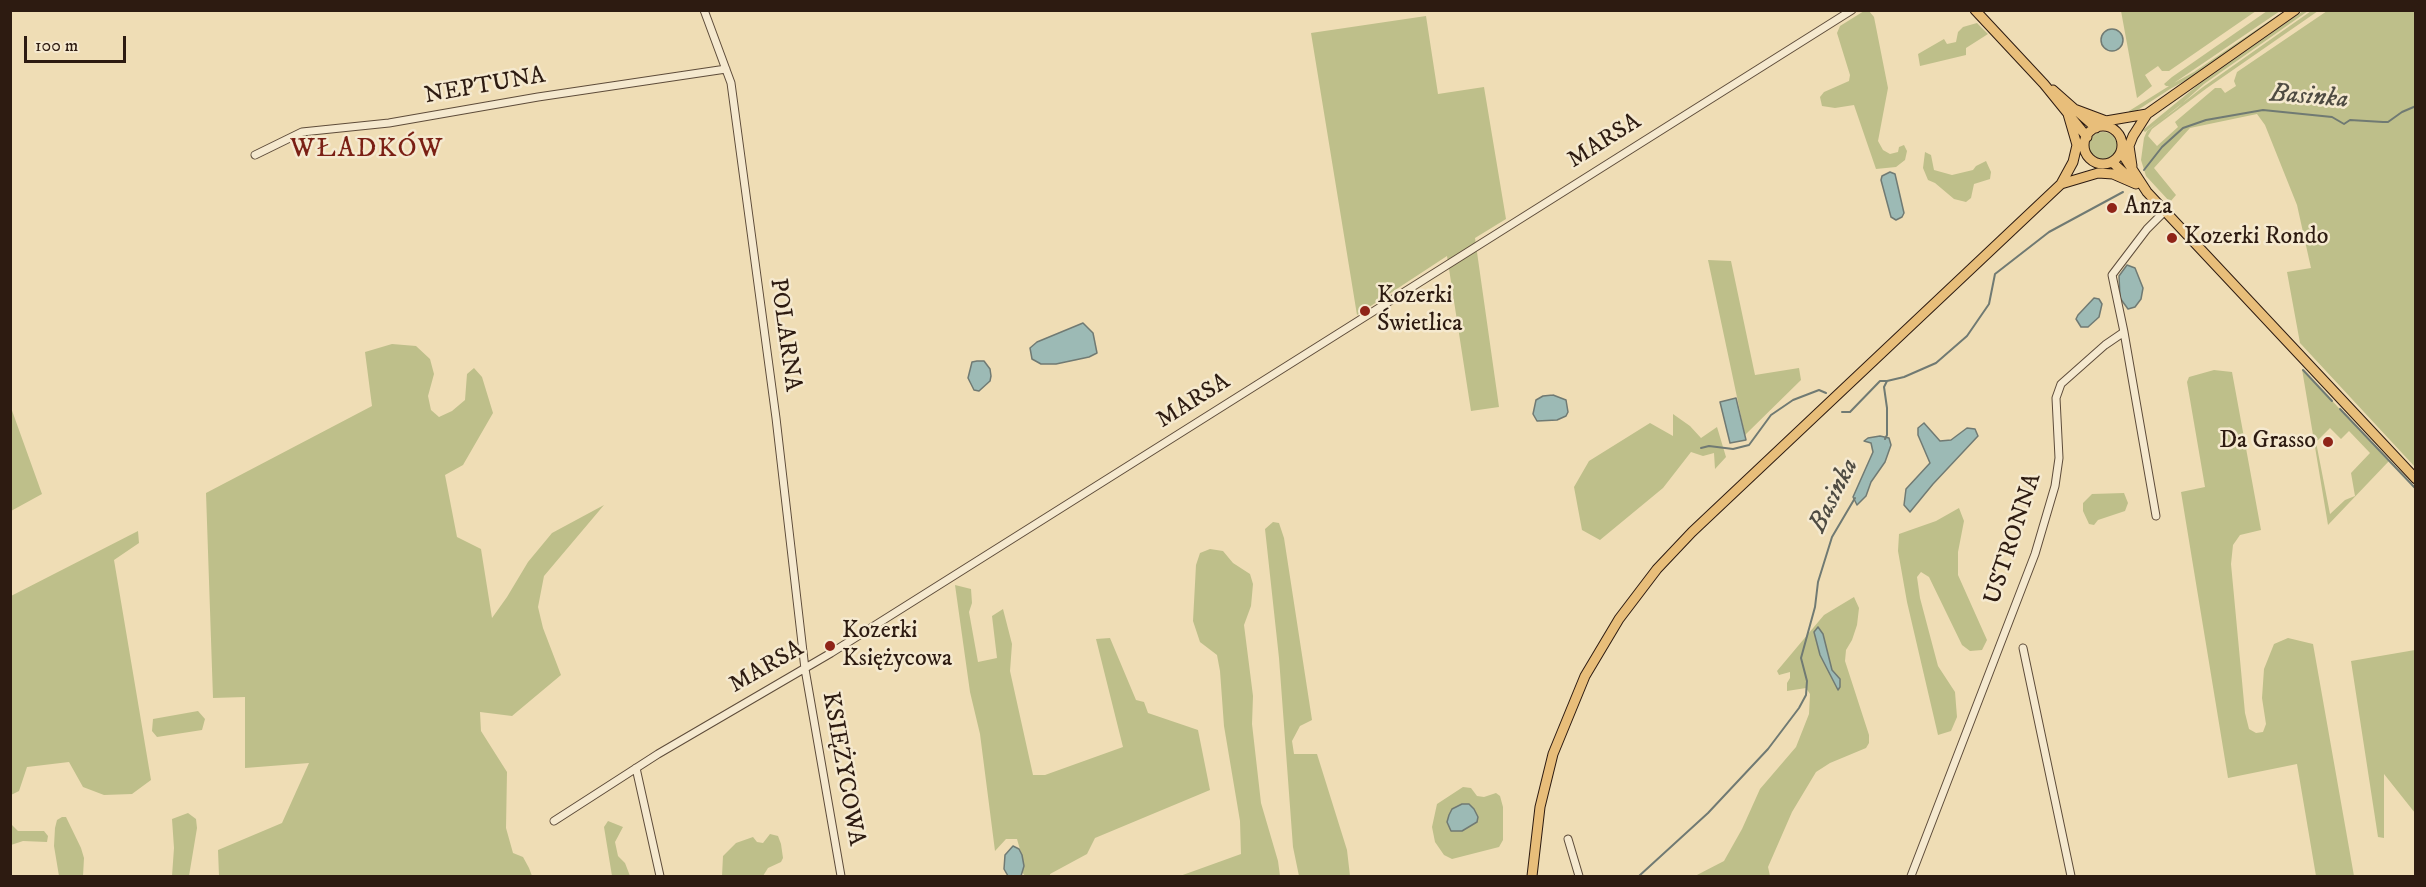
<!DOCTYPE html>
<meta charset="utf-8">
<style>
body{margin:0}
#map{position:relative;width:2426px;height:887px;overflow:hidden;background:#efddb5;font-family:"IM FELL DW Pica",serif}
canvas{display:block}
.frame{position:absolute;inset:0;border:12px solid #2d1b11;pointer-events:none}
.scale{position:absolute;left:24px;top:36px;width:102px;height:27px;box-sizing:border-box;border:3px solid #2d1b11;border-top:0;padding-left:8px;font-size:18px;line-height:21px;white-space:nowrap;color:#2d1b11;-webkit-text-stroke:4px #f5e9cf;paint-order:stroke}
</style>
<div id="map">
<canvas width="2426" height="887"></canvas>
<div class="frame"></div>
<div class="scale">100 m</div>
</div>
<script>
const context = document.querySelector('canvas').getContext('2d');
context.lineJoin = 'round';
function fill(path, color) {
  context.fillStyle = color;
  context.fill(path, 'evenodd');
}
function shape(rows) {
  const path = new Path2D();
  for (const r of rows) {
    if (r.length === 3) {
      path.moveTo(r[0] + r[2], r[1]);
      path.arc(r[0], r[1], r[2], 0, 2 * Math.PI);
      continue;
    }
    path.moveTo(r[0], r[1]);
    for (let i = 2; i < r.length; i += 2) path.lineTo(r[i], r[i + 1]);
  }
  return path;
}
function strokePath(path, color, width, dash) {
  context.strokeStyle = color;
  context.lineWidth = width;
  context.lineCap = dash ? 'butt' : 'round';
  context.setLineDash(dash || []);
  context.stroke(path);
}
function drawText(font, color, halo, rows, align = 'center') {
  context.font = font + ' "IM FELL DW Pica",serif';
  context.lineWidth = 5;
  context.setLineDash([]);
  context.textBaseline = 'middle';
  context.strokeStyle = halo;
  context.fillStyle = color;
  for (const [text, x, y, turn = 0] of rows) {
    context.save();
    context.translate(x, y);
    context.rotate((+turn || 0) * Math.PI / 180);
    context.textAlign = isNaN(turn) ? turn : align;
    if (halo) context.strokeText(text, 0, 0);
    context.fillText(text, 0, 0);
    context.restore();
  }
}
const green = shape([
 [1864,11,1869,11,1874,17,1888,88,1878,141,1883,150,1890,154,1898,152,1899,147,1904,145,1907,151,1905,160,1896,167,1876,169,1854,105,1835,108,1822,106,1820,97,1824,92,1849,81,1850,75,1837,33,1840,26],
 [2121,11,2256,11,2169,71,2162,71,2158,66,2145,75,2152,86,2137,98],
 [2267,11,2280,11,2174,83,2194,72,2284,11,2287,11,2194,76,2170,89,2130,115,2129,111,2169,86,2166,86,2164,84,2172,77],
 [2303,11,2308,11,2204,84,2177,108,2145,132,2143,130,2198,85],
 [2311,11,2318,11,2207,88,2152,129,2148,136,2157,146,2178,127,2175,122,2215,88,2221,88,2225,93,2236,86,2234,81,2237,72,2327,11,2415,11,2416,278,2414,278,2415,467,2300,343,2287,272,2311,268,2297,205,2265,125,2257,114,2190,128,2154,168,2176,195,2170,202,2146,176,2141,160,2144,138,2147,131,2203,87],
 [1426,16,1438,94,1484,87,1506,219,1475,238,1499,407,1471,411,1447,256,1357,315,1311,33],
 [1977,23,1988,34,1966,48,1966,55,1920,66,1918,54,1944,39,1947,44,1956,42,1958,32,1963,27],
 [2103,146,14],
 [1925,152,1931,155,1934,170,1952,175,1973,170,1976,166,1986,161,1991,172,1990,179,1974,184,1971,198,1966,202,1954,199,1935,183,1928,180,1923,168],
 [1708,260,1731,261,1755,375,1799,368,1801,380,1745,435],
 [392,344,416,346,430,359,434,374,428,396,431,410,439,417,452,411,465,400,467,374,474,368,482,377,493,413,463,465,445,475,457,537,481,549,492,618,507,597,528,562,552,533,604,505,544,576,538,607,543,628,561,675,512,716,480,712,481,731,507,772,506,828,513,853,523,857,529,868,532,876,219,876,218,850,282,823,309,763,245,768,245,697,213,698,206,493,372,406,365,352],
 [2302,369,2389,461,2328,525],
 [2330,428,2341,439,2349,431,2370,453,2351,473,2355,496,2345,500,2330,514,2316,442],
 [2214,370,2232,372,2261,530,2240,535,2233,545,2231,564,2245,713,2249,729,2256,733,2263,732,2266,724,2262,698,2264,669,2274,644,2288,638,2313,644,2354,876,2316,876,2297,764,2228,778,2181,492,2205,487,2187,382,2189,377],
 [10,405,42,494,11,511,10,511],
 [1673,414,1690,426,1701,438,1717,427,1726,457,1715,469,1714,453,1703,456,1691,452,1663,488,1600,540,1582,530,1574,487,1589,461,1650,423,1673,436],
 [2124,493,2128,503,2125,511,2098,520,2094,525,2089,524,2083,511,2083,503,2092,494],
 [1959,508,1964,521,1958,552,1958,575,1987,640,1982,650,1970,651,1962,645,1929,577,1921,572,1917,577,1920,598,1938,666,1955,692,1957,717,1951,731,1938,735,1907,602,1898,551,1899,534,1936,521],
 [1273,522,1279,523,1284,538,1312,720,1300,726,1292,741,1294,754,1317,754,1347,850,1350,876,1299,876,1293,847,1279,658,1265,529],
 [138,531,139,543,114,560,151,780,132,794,104,795,83,787,69,762,27,767,19,791,11,795,11,596],
 [1210,549,1223,551,1233,563,1250,574,1253,584,1251,606,1244,625,1253,696,1252,724,1261,803,1278,861,1280,876,1180,876,1241,854,1240,821,1224,726,1220,671,1217,655,1200,642,1193,621,1196,565,1200,553],
 [955,585,971,589,972,603,969,612,978,662,997,658,992,616,1003,609,1012,644,1010,671,1033,775,1045,775,1123,747,1096,639,1110,638,1136,700,1144,702,1148,713,1198,730,1210,790,1095,838,1087,854,1050,874,1050,876,1025,876,1022,872,1021,853,1017,839,1006,839,995,851,980,734,970,692],
 [1854,597,1859,608,1857,625,1852,640,1846,650,1845,661,1869,735,1869,743,1866,748,1830,763,1816,772,1792,812,1768,867,1770,876,1695,876,1724,861,1742,829,1760,789,1796,747,1809,714,1810,694,1806,688,1787,691,1787,683,1790,678,1790,672,1779,675,1777,671,1824,615],
 [2415,650,2415,813,2384,774,2384,838,2378,837,2351,661],
 [198,711,205,719,202,730,157,737,152,731,153,719],
 [1463,787,1471,788,1477,796,1484,797,1496,793,1500,796,1503,807,1503,840,1499,847,1452,859,1444,855,1435,842,1432,827,1437,804],
 [188,813,196,819,197,828,189,876,172,876,174,848,172,819],
 [62,817,66,817,81,848,84,858,83,876,59,876,54,846,55,828,57,820],
 [608,821,623,827,615,842,618,856,625,863,630,876,612,876,604,827],
 [11,824,18,831,44,831,48,836,47,842,23,841,11,845],
 [770,834,778,836,781,844,783,858,781,862,768,868,763,876,722,876,723,856,736,843,753,837,757,842,763,843]
]);
const water = shape([
 [2112,40,11],
 [1890,172,1895,174,1904,213,1902,217,1896,220,1891,217,1881,180,1882,176,1890,172],
 [2127,265,2135,268,2143,288,2141,299,2135,307,2128,309,2120,298,2119,276,2127,265],
 [2094,298,2099,299,2102,304,2099,317,2088,327,2081,327,2076,319,2078,315,2094,298],
 [1083,323,1093,333,1097,353,1089,357,1056,364,1041,364,1032,359,1030,348,1037,342,1083,323],
 [977,361,984,361,990,369,991,376,990,381,979,391,974,390,968,378,972,362,977,361],
 [1553,395,1566,400,1568,412,1566,416,1557,420,1537,421,1533,414,1536,400,1543,396,1553,395],
 [1736,398,1746,440,1730,443,1720,402,1736,398],
 [1924,423,1940,441,1951,440,1967,428,1975,429,1978,436,1933,484,1910,512,1904,505,1906,489,1930,463,1918,435,1918,428,1924,423],
 [1880,436,1889,438,1891,445,1885,462,1871,482,1866,496,1857,505,1853,497,1873,452,1871,443,1864,441,1868,438,1880,436],
 [1818,627,1823,634,1832,670,1840,679,1840,687,1838,690,1820,655,1814,632,1818,627],
 [1462,804,1469,804,1474,809,1478,817,1477,822,1462,831,1451,831,1447,822,1449,815,1452,809,1462,804],
 [1013,846,1019,849,1022,855,1024,866,1021,876,1008,876,1004,869,1005,855,1013,846]
]);
const stream = shape([
 [2144,170,2162,147,2183,128,2206,120,2263,110,2332,117,2344,124,2350,120,2383,122,2388,122,2402,112,2416,106],
 [2303,370,2332,401],
 [2340,409,2416,489],
 [1842,412,1850,412,1880,381,1887,381],
 [1885,439,1887,435,1887,408,1884,387,1887,381,1904,377,1936,363,1967,336,1989,304,1995,274,2049,232,2123,192],
 [1701,448,1709,446,1733,449,1749,445,1771,415,1793,400,1819,390,1826,393],
 [1639,876,1708,813,1768,749,1799,708,1806,695,1807,681,1801,658,1815,607,1818,582,1832,537,1855,498]
]);
const minor = shape([
 [704,10,731,83,776,418,805,669,841,876],
 [255,155,302,132,389,123,538,97,726,69],
 [2124,332,2156,516],
 [2023,648,2071,876],
 [636,768,660,876],
 [554,821,658,754,831,653,1852,10],
 [1568,839,1579,876],
 [1911,876,2035,554,2055,486,2059,458,2056,398,2061,384,2105,345,2124,332,2112,275,2147,229,2165,211]
]);
const major = shape([
 [1975,10,2044,84,2087,137],
 [2053,90,2096,128],
 [2074,109,2106,121,2147,114],
 [2103,145,19],
 [2121,152,2147,192,2416,479],
 [2112,162,2132,180],
 [2132,166,2129,146,2133,136,2147,114,2295,10],
 [2061,184,2098,173,2113,174,2136,184],
 [1532,876,1540,807,1553,754,1585,676,1619,619,1657,569,1692,532,2061,184,2073,162,2077,145,2068,114]
]);
const markers = [
 [2112,208,6,"#8f2418"],
 [2172,238,6,"#8f2418"],
 [1365,311,6,"#8f2418"],
 [2328,442,6,"#8f2418"],
 [830,646,6,"#8f2418"]
];
const streetNames = [
 ["NEPTUNA",485,87,-10],
 ["MARSA",1605,142,-32],
 ["POLARNA",784,335,82],
 ["MARSA",1194,402,-32],
 ["USTRONNA",2014,539,-72],
 ["MARSA",767,668,-30],
 ["KSIĘŻYCOWA",842,769,80]
];
const poiNames = [
 ["Anza",2124,208],
 ["Kozerki Rondo",2184,238],
 ["Kozerki",1377,297],
 ["Świetlica",1377,325],
 ["Da Grasso",2316,442,"right"],
 ["Kozerki",842,632],
 ["Księżycowa",842,660]
];
const waterNames = [
 ["Basinka",2309,98,5],
 ["Basinka",1835,496,-63]
];
const quarterNames = [
 ["WŁADKÓW",367,150]
];
fill(green, '#bebf8a');
fill(water, '#9cbab5');
strokePath(water, '#707a73', 1.5);
strokePath(stream, '#707a73', 2);
strokePath(minor, '#5e4c3a', 9);
strokePath(major, '#2d1b11', 11);
strokePath(minor, '#f5e9cf', 7);
strokePath(major, '#e8be7a', 9);
for (const [x, y, r, color] of markers) {
  const dot = new Path2D();
  dot.arc(x, y, r, 0, 2 * Math.PI);
  context.fillStyle = color;
  context.fill(dot);
  strokePath(dot, '#f5e9cf', 2);
}
drawText('24px', '#2d1b11', '#f5e9cf', streetNames);
drawText('24px', '#2d1b11', '#f5e9cf', poiNames, 'left');
drawText('italic 26px', '#4e4b42', '#f5e9cf', waterNames);
context.letterSpacing = '1.5px';
drawText('27px', '#7a1f14', '#f5e9cf', quarterNames);
context.letterSpacing = '0px';
</script>
